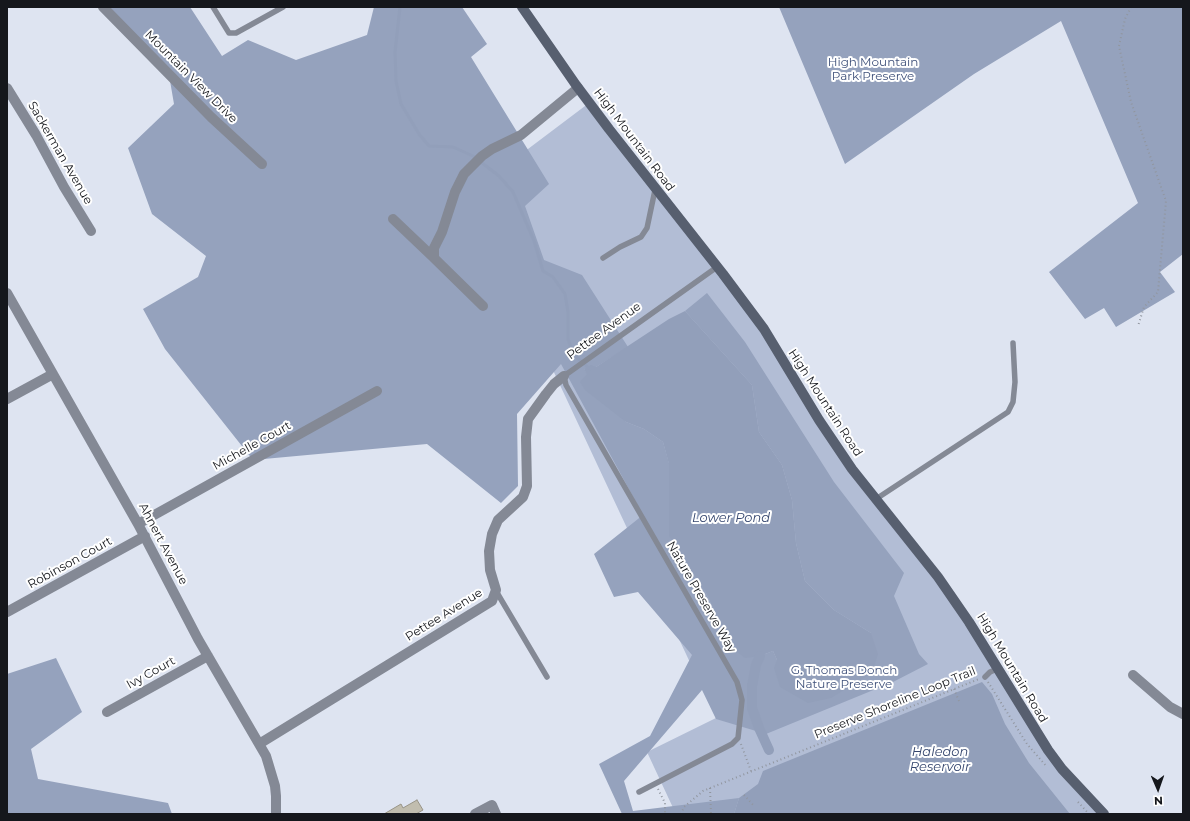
<!DOCTYPE html>
<html>
<head>
<meta charset="utf-8">
<style>
  body { margin:0 }
  #map { position:relative; width:1190px; height:821px; overflow:hidden; background:#dee4f1; font-family:Montserrat,sans-serif }
  canvas { display:block }
  .frame { position:absolute; inset:0; border:8px solid #15171c; pointer-events:none }
  .north { position:absolute; left:1138px; top:769px; width:40px; height:40px; -webkit-text-stroke:3px #fff; paint-order:stroke; rotate:178deg; font-size:11px; font-weight:700; line-height:16px; text-align:center; color:#15171c }
  .north::after { content:''; display:block; margin:auto; width:14px; height:18px; background:#15171c; clip-path:polygon(50% 0,100% 100%,50% 72%,0 100%) }
</style>
</head>
<body>
<div id="map">
<canvas width="1190" height="821"></canvas>
<div class="frame"></div>
<div class="north">N</div>
</div>
<script>
const c = document.querySelector('canvas').getContext('2d');
c.lineJoin = 'round';
function fill(path, color) {
  c.fillStyle = color;
  c.fill(path, 'evenodd');
}
function shape(rows) {
  const path = new Path2D();
  for (const r of rows) {
    path.moveTo(r[0], r[1]);
    for (let i = 2; i < r.length; i += 2) path.lineTo(r[i], r[i + 1]);
  }
  return path;
}
function stroke(path, color, width, dash) {
  c.strokeStyle = color;
  c.lineWidth = width;
  c.lineCap = dash ? 'butt' : 'round';
  c.setLineDash(dash || []);
  c.stroke(path);
}
function drawText(font, color, halo, rows, align = 'center') {
  c.font = font + ' Montserrat,sans-serif';
  c.lineWidth = 4;
  c.setLineDash([]);
  c.textBaseline = 'middle';
  c.strokeStyle = halo;
  c.fillStyle = color;
  for (const [text, x, y, turn = 0] of rows) {
    c.save();
    c.translate(x, y);
    c.rotate((+turn || 0) * Math.PI / 180);
    c.textAlign = isNaN(turn) ? turn : align;
    if (halo) c.strokeText(text, 0, 0);
    c.fillText(text, 0, 0);
    c.restore();
  }
}
fill(shape([
  [589,103,723,274,819,420,936,574,1033,728,1104,814,643,814,675,812,647,752,716,718,537,336,463,198]
]), '#b2bdd5');
fill(shape([
  [107,7,190,7,222,56,248,40,296,60,367,35,374,7,462,7,487,44,471,57,549,184,525,206,544,260,582,275,628,347,596,367,584,369,626,422,644,429,663,442,705,591,732,648,760,656,773,651,777,660,871,633,834,610,805,581,796,543,792,500,782,465,759,432,752,385,685,311,707,293,745,342,834,482,904,573,894,596,919,654,928,664,893,682,766,734,716,719,702,690,624,781,633,811,739,798,734,814,622,814,599,764,650,736,692,655,638,592,614,597,594,554,643,515,561,364,517,414,518,486,501,503,427,444,253,460,165,349,143,309,198,277,206,256,152,214,128,148,174,104,169,75],
  [779,7,1183,7,1183,254,1160,272,1175,292,1116,327,1104,308,1085,319,1049,272,1138,203,1061,21,974,74,845,164],
  [56,658,82,712,31,749,38,779,168,803,172,814,47,813,7,814,7,674]
]), '#95a2bd');
fill(shape([
  [685,311,752,385,759,432,782,465,792,500,796,543,805,581,834,610,871,633,878,654,872,673,831,698,808,703,780,687,774,668,777,660,773,651,760,656,745,658,732,648,705,591,669,536,669,464,663,442,644,429,626,422,585,390,580,382,587,374,584,369,591,365,596,367,669,319],
  [982,682,992,694,1005,724,1029,763,1070,814,734,814,739,798,758,784,763,771]
]), '#929fba');
stroke(shape([
  [400,7,395,52,396,81,401,104,419,134,429,146,453,147,473,156,499,176,513,192,534,241,543,271,553,277,565,294,568,312,568,339,573,354,590,369]
]), '#929fba', 3);
stroke(shape([
  [760,656,756,665,752,686,752,708,759,728,769,750]
]), '#929fba', 10);
const building = shape([
  [417,800,423,810,416,814,384,814,401,804,403,808,417,800]
]);
fill(building, '#c1bdaf');
stroke(building, '#989487', 1);
stroke(shape([
  [1131,7,1125,19,1119,46,1131,102,1166,201,1158,292,1144,307,1138,326],
  [988,682,1027,744,1047,767],
  [954,689,959,701],
  [741,744,751,771],
  [710,788,711,814],
  [658,789,665,803,665,814],
  [744,795,754,806],
  [1078,802,1088,813],
  [681,814,684,807,703,791,979,679]
]), '#91969f', 2, [1, 3]);
stroke(shape([
  [213,7,229,33,236,33,283,7],
  [603,258,620,247,641,237,647,228,655,190],
  [876,499,1008,412,1013,402,1015,382,1013,343],
  [496,591,547,677],
  [985,677,990,672,997,669],
  [639,792,732,744,738,738,742,700,737,682,566,385,564,376,717,267]
]), '#848995', 5.5);
stroke(shape([
  [103,7,211,117,262,164],
  [7,88,36,135,64,187,91,231],
  [393,219,434,258],
  [7,293,138,524,198,639,266,756,275,786,276,796,276,814],
  [483,306,434,258,434,248,442,232,455,192,464,174,482,156,492,149,521,135,578,88],
  [7,399,53,374],
  [138,524,377,391],
  [7,612,145,536],
  [1133,675,1170,707,1183,714],
  [107,712,208,656],
  [259,744,492,601,496,590,490,570,489,551,492,534,498,520,523,497,527,486,526,437,528,419,546,394,554,384,564,376],
  [475,814,492,805,496,814]
]), '#848995', 10);
stroke(shape([
  [522,7,576,85,609,129,723,274,764,329,819,420,852,469,938,577,969,622,1048,750,1062,769,1104,814]
]), '#575f6f', 10);
drawText('12px', '#40527b', '#fff', [
  ["High Mountain",873,62],
  ["Park Preserve",873,76],
  ["G. Thomas Donch",844,670],
  ["Nature Preserve",844,684]
]);
drawText('12px', '#15171c', '#fff', [
  ["Mountain View Drive",191,77,45],
  ["High Mountain Road",634,140,53],
  ["Sackerman Avenue",60,153,60],
  ["Pettee Avenue",604,331,-36],
  ["High Mountain Road",825,403,57],
  ["Michelle Court",252,446,-29],
  ["Ahnert Avenue",163,544,62],
  ["Robinson Court",70,563,-29],
  ["Nature Preserve Way",701,597,60],
  ["Pettee Avenue",444,615,-32],
  ["High Mountain Road",1012,668,59],
  ["Ivy Court",151,673,-29],
  ["Preserve Shoreline Loop Trail",895,703,-22]
]);
drawText('italic 13px', '#35466e', '#fff', [
  ["Lower Pond",731,518],
  ["Haledon",940,752],
  ["Reservoir",940,767]
]);
</script>
</body>
</html>
